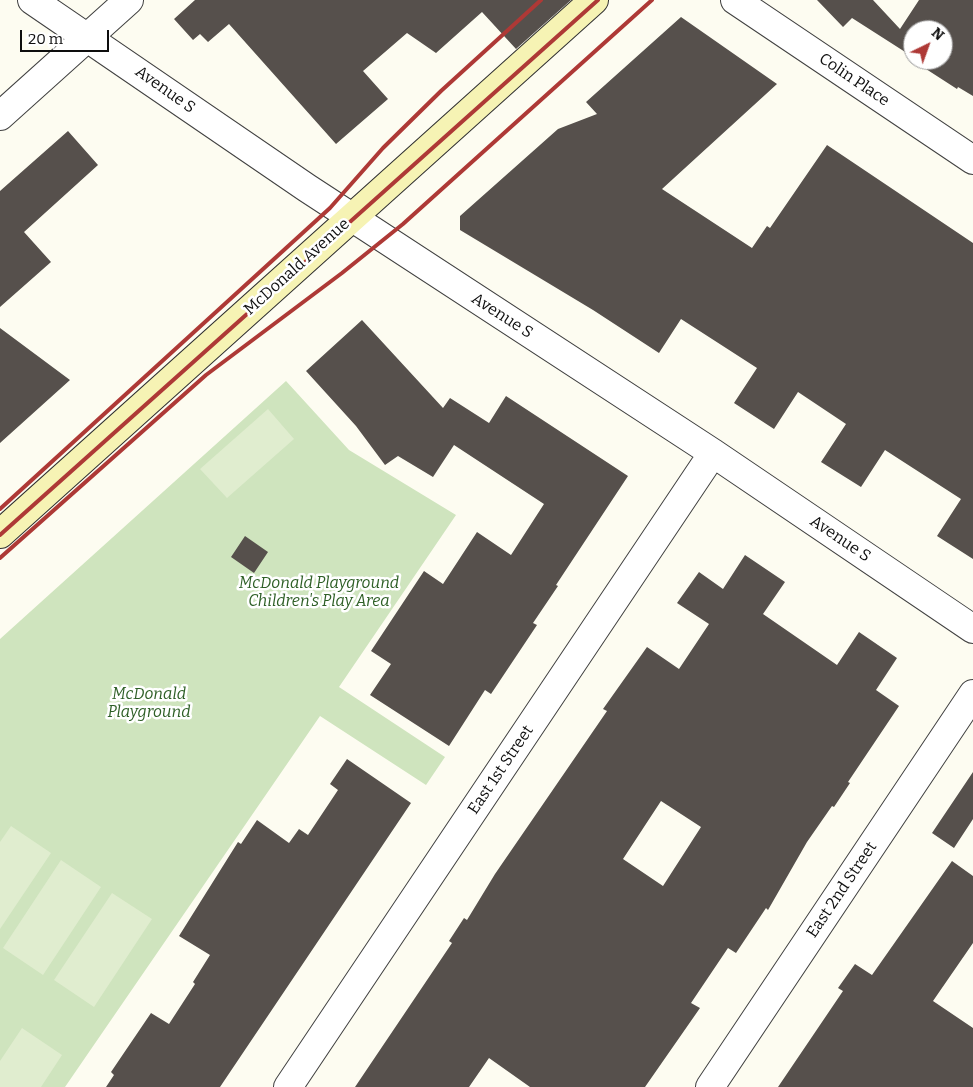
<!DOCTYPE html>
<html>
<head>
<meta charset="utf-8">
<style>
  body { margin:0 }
  #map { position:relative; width:973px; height:1087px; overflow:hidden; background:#fdfcf1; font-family:Bitter,serif }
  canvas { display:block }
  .north { position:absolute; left:903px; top:20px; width:50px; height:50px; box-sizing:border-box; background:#fff; border:1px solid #9f9f9f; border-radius:50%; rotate:42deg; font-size:14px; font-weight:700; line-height:20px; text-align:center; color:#0e0e0e }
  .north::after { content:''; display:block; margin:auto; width:18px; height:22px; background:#ae3936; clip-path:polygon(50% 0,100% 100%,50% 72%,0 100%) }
  .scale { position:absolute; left:20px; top:30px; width:89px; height:22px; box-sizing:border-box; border:2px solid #0e0e0e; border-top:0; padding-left:6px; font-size:15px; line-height:18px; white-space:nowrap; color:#0e0e0e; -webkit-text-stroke:4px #fff; paint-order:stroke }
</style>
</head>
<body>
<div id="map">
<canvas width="973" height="1087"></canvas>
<div class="north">N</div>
<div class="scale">20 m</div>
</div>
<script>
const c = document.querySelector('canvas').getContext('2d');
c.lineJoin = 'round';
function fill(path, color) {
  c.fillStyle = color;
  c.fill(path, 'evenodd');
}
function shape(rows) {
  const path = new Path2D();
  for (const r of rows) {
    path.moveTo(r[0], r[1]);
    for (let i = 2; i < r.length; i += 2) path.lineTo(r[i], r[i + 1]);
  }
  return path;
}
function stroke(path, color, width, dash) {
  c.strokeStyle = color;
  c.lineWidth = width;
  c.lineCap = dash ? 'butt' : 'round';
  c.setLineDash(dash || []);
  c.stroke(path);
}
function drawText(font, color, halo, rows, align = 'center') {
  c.font = font + ' Bitter,serif';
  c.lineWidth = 5;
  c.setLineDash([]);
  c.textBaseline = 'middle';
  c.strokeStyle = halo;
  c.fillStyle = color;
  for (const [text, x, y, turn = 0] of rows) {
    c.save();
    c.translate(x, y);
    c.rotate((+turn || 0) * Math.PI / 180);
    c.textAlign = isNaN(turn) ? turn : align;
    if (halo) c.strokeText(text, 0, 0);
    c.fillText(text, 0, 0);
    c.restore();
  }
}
fill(shape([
  [286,381,349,450,456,515,339,687,445,757,426,785,320,716,65,1087,0,1087,0,639]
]), '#cfe4be');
fill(shape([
  [268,409,294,439,227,498,200,469],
  [11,826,51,853,0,929,0,842],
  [61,860,101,887,43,975,3,948],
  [112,893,152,919,94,1007,54,980],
  [22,1028,62,1055,41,1087,0,1087,0,1061]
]), '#e0edcf');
fill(shape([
  [195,0,571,0,516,49,482,12,436,53,407,33,363,71,388,99,336,144,229,24,208,42,200,34,193,40,174,19],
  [817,0,873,0,900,29,919,0,973,0,973,96,958,87,957,89,926,69,928,67,917,60,943,60,943,30,913,30,913,57,852,18,843,27],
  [681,17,777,84,662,189,752,248,767,226,770,228,827,145,973,243,973,559,937,536,961,499,885,450,861,487,821,462,846,424,798,392,774,429,734,403,757,368,681,319,659,353,593,310,460,230,460,216,558,129,597,114,586,102],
  [68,131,98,165,24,232,51,262,0,307,0,191],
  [362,320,443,408,450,398,489,423,506,396,628,476,556,585,558,586,533,623,537,625,491,694,485,690,449,746,370,695,391,664,371,651,424,571,443,584,477,532,511,555,544,504,454,445,433,477,398,456,385,465,356,426,306,371],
  [0,328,70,380,0,443],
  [245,536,268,552,254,573,231,557],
  [745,555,785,582,763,614,837,665,859,632,897,658,876,690,899,706,848,782,850,783,834,807,832,806,807,842,768,910,766,908,736,953,728,948,691,1003,700,1008,645,1087,530,1087,489,1058,469,1087,355,1087,452,943,449,941,464,918,467,920,495,874,607,711,603,709,647,647,679,669,709,624,677,603,699,572,723,589],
  [661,801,701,827,663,886,623,859],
  [347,759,411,803,220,1087,106,1087,114,1075,111,1072,151,1013,169,1024,195,984,193,982,210,955,179,936,238,842,241,844,257,820,289,843,299,829,308,835,338,790,330,784],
  [973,772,973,819,954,848,932,833],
  [952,861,973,876,973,943,933,1001,973,1028,973,1087,778,1087,843,991,838,988,855,964,872,975]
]), '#56504c');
const minor = shape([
  [32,0,307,188,713,453,973,629],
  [735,0,973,160],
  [0,116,129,0],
  [288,1087,713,453],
  [710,1087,973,694]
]);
const secondary = shape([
  [0,534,594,0]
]);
stroke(minor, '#414141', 30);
stroke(secondary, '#303030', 30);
stroke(minor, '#fff', 28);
stroke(secondary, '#f6f3b4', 28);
stroke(shape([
  [0,509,330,208,383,148,441,91,541,0],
  [0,535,598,0],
  [0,558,206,375,342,273,403,224,652,0]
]), '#ae3936', 4);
drawText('16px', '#0e0e0e', '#fff', [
  ["Colin Place",854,80,34],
  ["Avenue S",165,90,35],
  ["McDonald Avenue",297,267,-42],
  ["Avenue S",502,316,33],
  ["Avenue S",840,539,34],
  ["East 1st Street",501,770,-56],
  ["East 2nd Street",842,890,-56]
]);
drawText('italic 16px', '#2e5f26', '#fff', [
  ["McDonald Playground",319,584],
  ["Children's Play Area",319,602],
  ["McDonald",149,695],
  ["Playground",149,713]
]);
</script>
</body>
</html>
